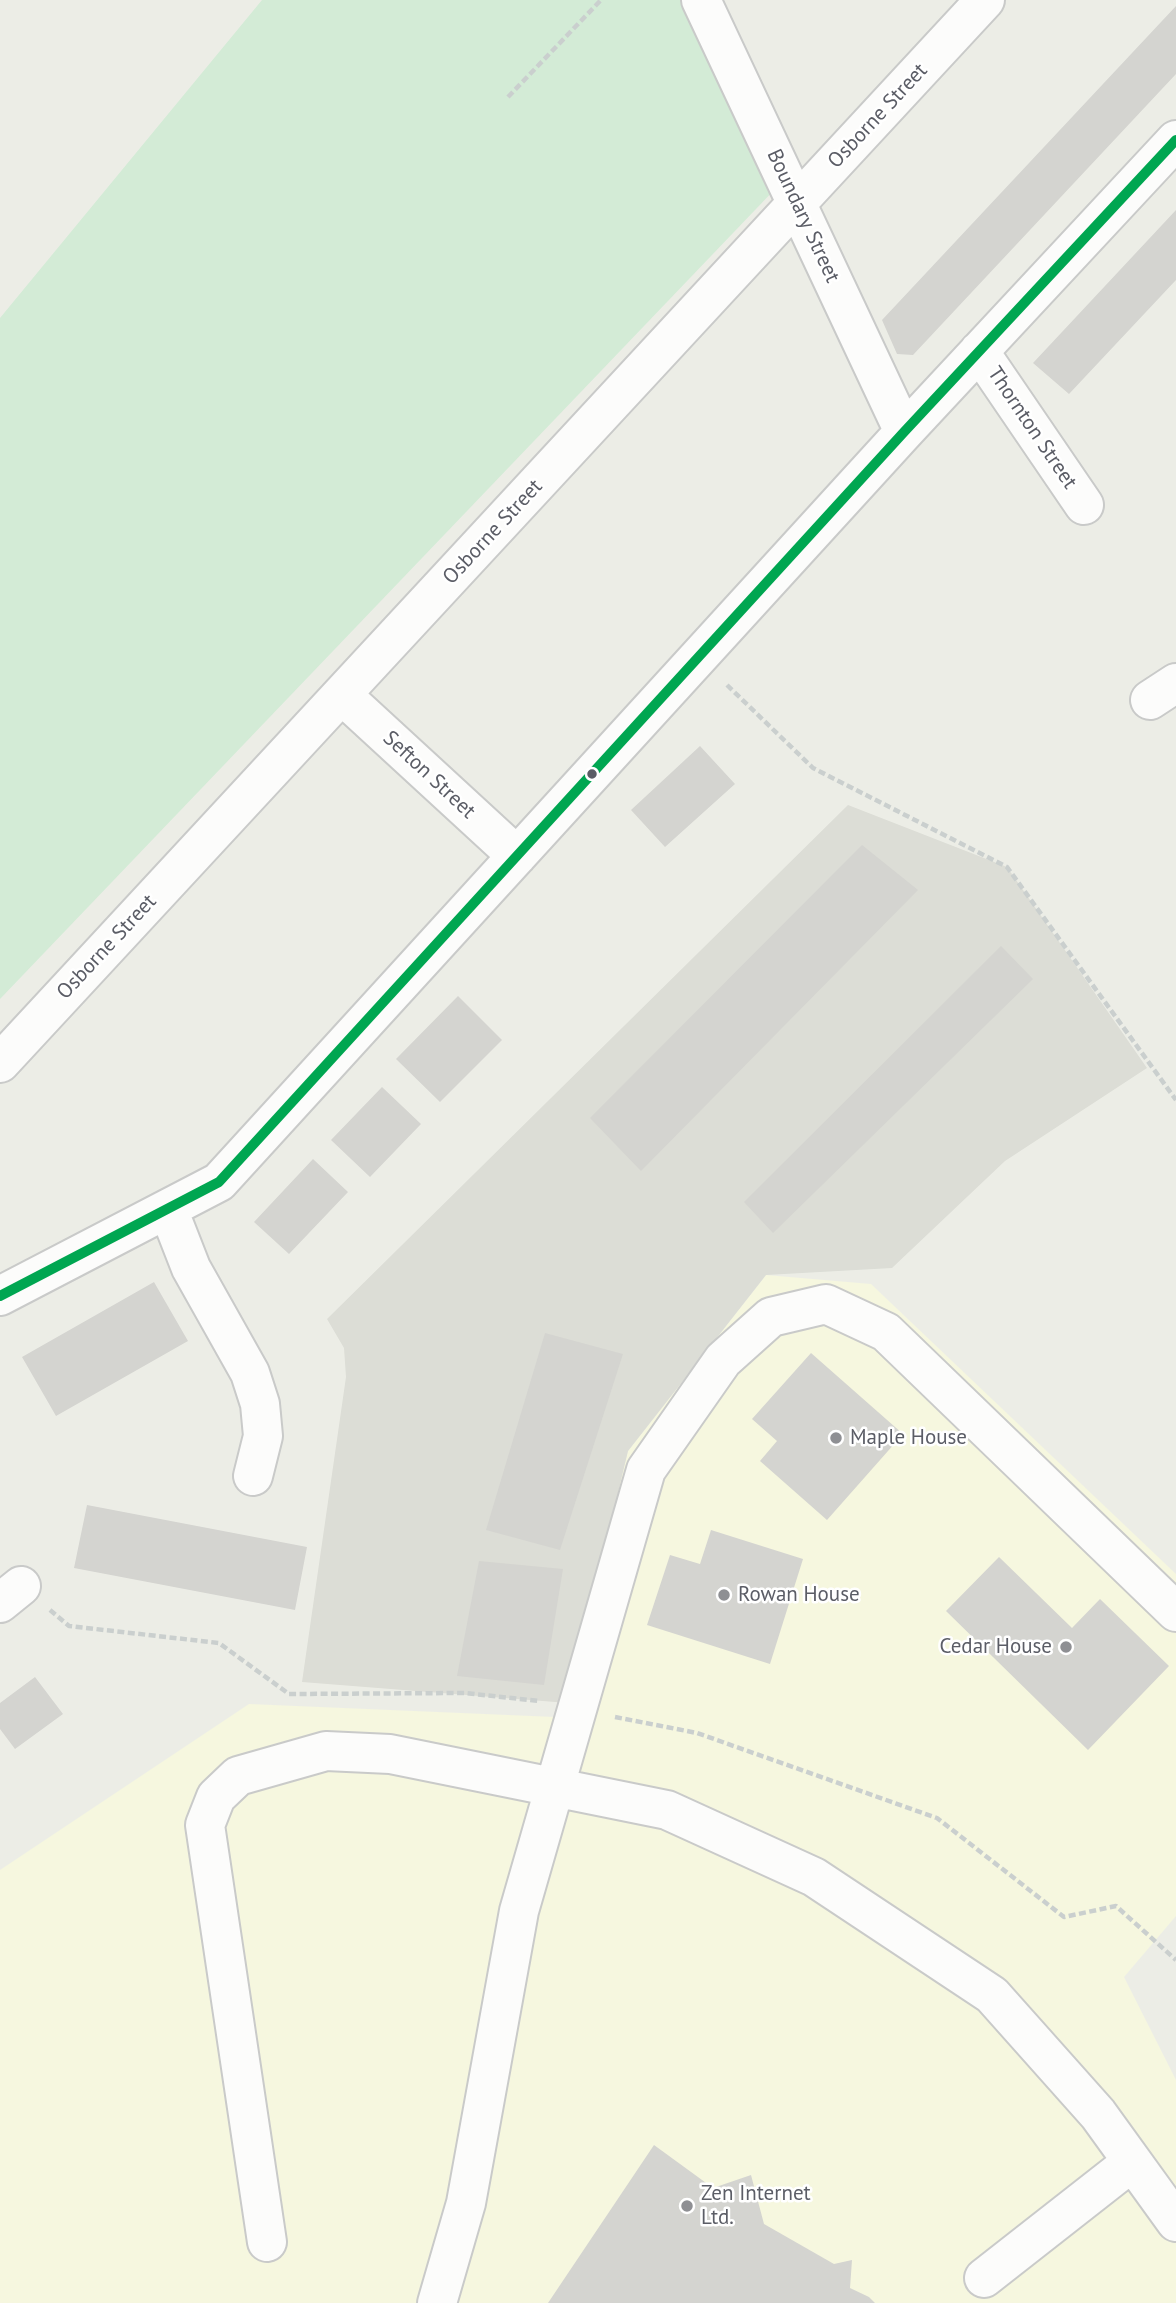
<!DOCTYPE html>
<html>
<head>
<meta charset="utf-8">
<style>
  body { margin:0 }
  canvas { display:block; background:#ecede6 }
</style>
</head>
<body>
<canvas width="1176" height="2303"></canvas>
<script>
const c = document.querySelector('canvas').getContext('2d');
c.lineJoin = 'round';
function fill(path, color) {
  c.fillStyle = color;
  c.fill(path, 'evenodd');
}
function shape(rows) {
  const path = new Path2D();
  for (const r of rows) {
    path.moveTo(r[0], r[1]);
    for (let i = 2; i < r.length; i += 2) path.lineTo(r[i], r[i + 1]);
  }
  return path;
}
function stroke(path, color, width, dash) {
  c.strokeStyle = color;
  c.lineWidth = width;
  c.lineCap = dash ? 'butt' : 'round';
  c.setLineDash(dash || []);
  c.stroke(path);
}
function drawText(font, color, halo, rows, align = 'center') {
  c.font = font + ' "PT Sans",sans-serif';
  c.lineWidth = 5;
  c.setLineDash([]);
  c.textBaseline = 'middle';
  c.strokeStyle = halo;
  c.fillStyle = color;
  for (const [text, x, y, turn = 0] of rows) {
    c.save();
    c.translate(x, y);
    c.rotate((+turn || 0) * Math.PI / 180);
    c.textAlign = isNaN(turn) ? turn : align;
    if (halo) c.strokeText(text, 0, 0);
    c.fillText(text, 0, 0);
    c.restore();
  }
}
fill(shape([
  [766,1275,871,1284,1176,1574,1176,1916,1124,1977,1176,2080,1176,2303,0,2303,0,1870,249,1704,555,1717,628,1451]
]), '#f6f7df');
fill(shape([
  [848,805,1007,867,1147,1068,1005,1161,892,1268,766,1275,628,1451,568,1703,302,1682,346,1377,344,1348,327,1319]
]), '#dcddd6');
fill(shape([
  [262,0,691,0,778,186,0,999,0,318]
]), '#d3ebd6');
fill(shape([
  [1176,6,1176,74,913,355,897,354,882,320],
  [1176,210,1176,280,1069,394,1033,363],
  [700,746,735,784,665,847,631,810],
  [862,845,918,890,641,1171,590,1118],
  [1001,946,1033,979,773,1233,744,1202],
  [458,996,502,1040,440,1102,396,1059],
  [382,1087,421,1124,370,1177,331,1140],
  [313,1159,348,1192,289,1254,254,1222],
  [154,1282,188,1341,56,1416,22,1357],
  [545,1333,623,1354,560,1550,486,1530],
  [811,1353,903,1434,827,1520,760,1461,777,1441,752,1419],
  [87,1505,307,1547,295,1610,74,1568],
  [711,1530,803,1559,770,1664,647,1625,670,1555,700,1564],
  [999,1557,1072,1628,1100,1599,1169,1666,1088,1750,946,1611],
  [479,1561,563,1569,544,1685,457,1676],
  [35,1677,63,1714,15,1749,0,1729,0,1703],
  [654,2145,713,2188,751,2175,764,2224,834,2264,852,2260,850,2288,869,2297,875,2303,548,2303]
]), '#d4d4d0');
const minor = shape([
  [701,0,904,432],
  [979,351,1084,505],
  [342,695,517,856],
  [1150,700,1176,683],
  [0,1063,985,0],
  [168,1209,191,1268,250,1373,260,1404,263,1436,253,1476],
  [0,1296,219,1182,904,432,1176,140],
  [0,1603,21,1586],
  [267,2242,205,1825,216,1797,238,1776,326,1751,390,1754,667,1810,814,1877,992,1995,1098,2114,1176,2222],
  [984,2278,1132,2162],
  [437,2303,466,2203,519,1911,646,1470,723,1360,771,1317,826,1304,886,1332,1176,1612]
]);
stroke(minor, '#c9cac9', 42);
stroke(shape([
  [508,97,601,0],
  [727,685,813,768,1007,867,1176,1100],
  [50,1610,69,1626,219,1643,289,1694,465,1693,539,1701],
  [615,1717,697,1733,937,1818,1064,1917,1116,1906,1176,1960]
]), '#cacfce', 4.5, [7, 3.5]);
stroke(minor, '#fcfcfb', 38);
stroke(shape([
  [0,1296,219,1182,904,432,1176,140]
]), '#00a651', 10);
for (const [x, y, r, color] of [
  [592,774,6,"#5b5d66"],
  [836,1438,7,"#8e8f93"],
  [724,1595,7,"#8e8f93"],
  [1066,1647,7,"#8e8f93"],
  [687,2206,7,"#8e8f93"]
]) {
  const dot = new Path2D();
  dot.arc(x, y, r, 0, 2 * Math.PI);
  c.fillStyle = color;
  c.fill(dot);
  stroke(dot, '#fff', 2.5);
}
drawText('21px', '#5b5d66', '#fff', [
  ["Osborne Street",878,116,-47],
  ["Boundary Street",803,216,65],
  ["Thornton Street",1032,428,56],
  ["Osborne Street",493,532,-47],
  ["Sefton Street",429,775,43],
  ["Osborne Street",107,947,-47]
]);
drawText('21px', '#5b5d66', '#fff', [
  ["Maple House",850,1438],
  ["Rowan House",738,1595],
  ["Cedar House",1052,1647,"right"],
  ["Zen Internet",701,2194],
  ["Ltd.",701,2218]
], 'left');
</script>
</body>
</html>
